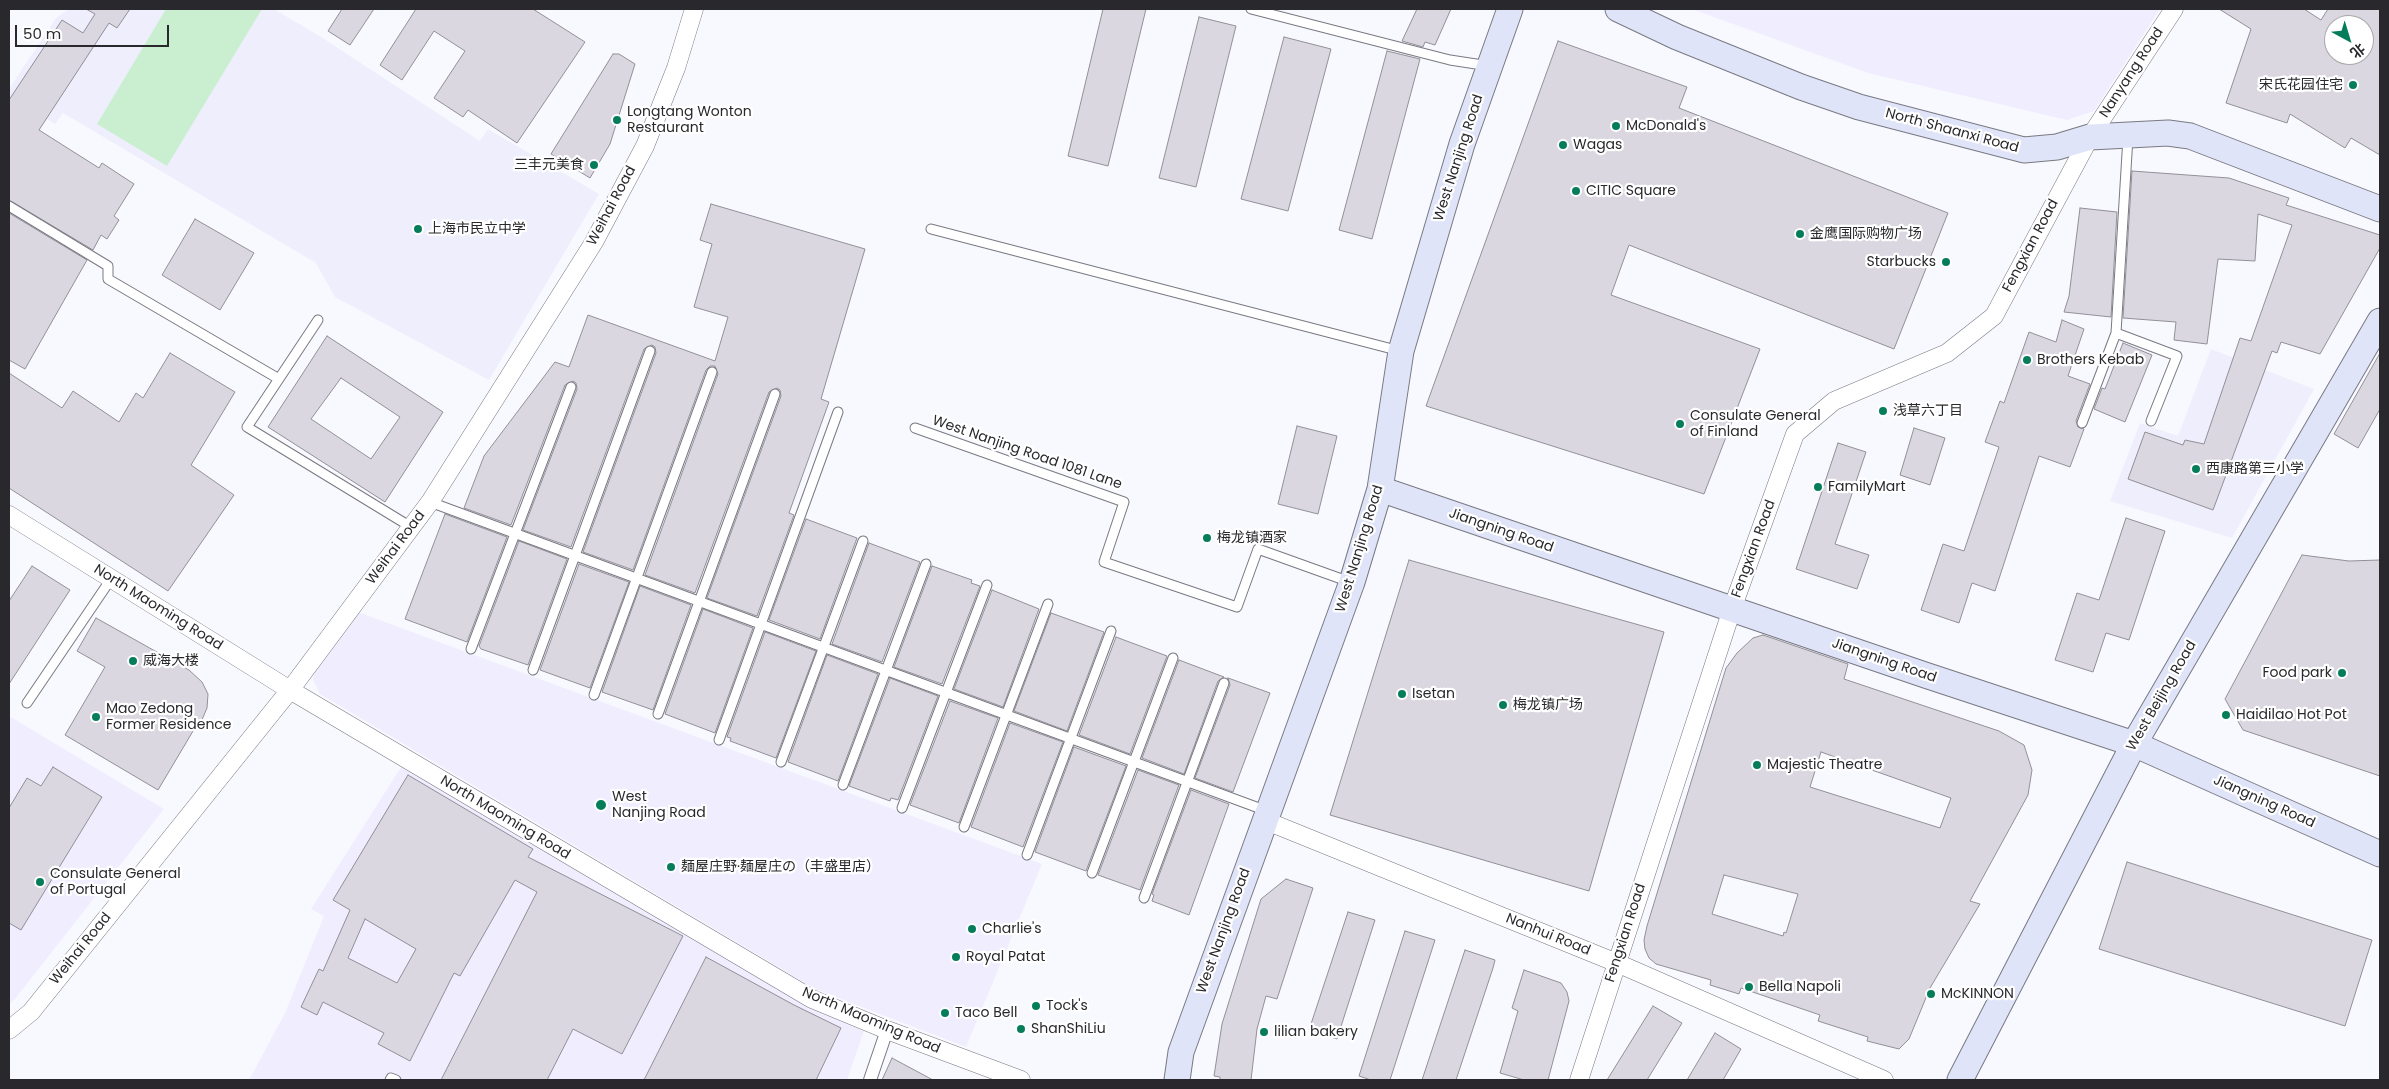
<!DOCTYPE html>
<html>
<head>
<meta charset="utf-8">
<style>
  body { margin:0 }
  #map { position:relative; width:2389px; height:1089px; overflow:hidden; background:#f8f9ff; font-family:Poppins,"Noto Sans SC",sans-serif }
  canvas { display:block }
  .frame { position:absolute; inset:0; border:10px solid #29292d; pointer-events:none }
  .north { position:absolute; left:2324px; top:15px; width:50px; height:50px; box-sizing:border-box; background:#fff; border:1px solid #a9a9ab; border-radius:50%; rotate:141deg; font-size:14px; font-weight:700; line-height:20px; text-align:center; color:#29292d }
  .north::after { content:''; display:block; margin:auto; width:18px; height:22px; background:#067d5a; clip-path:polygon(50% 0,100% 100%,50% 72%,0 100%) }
  .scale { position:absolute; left:15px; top:25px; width:154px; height:22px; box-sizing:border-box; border:2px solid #29292d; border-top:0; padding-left:6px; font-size:15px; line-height:18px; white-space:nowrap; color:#29292d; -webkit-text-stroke:4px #fff; paint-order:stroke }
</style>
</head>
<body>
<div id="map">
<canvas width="2389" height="1089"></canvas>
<div class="frame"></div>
<div class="north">北</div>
<div class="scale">50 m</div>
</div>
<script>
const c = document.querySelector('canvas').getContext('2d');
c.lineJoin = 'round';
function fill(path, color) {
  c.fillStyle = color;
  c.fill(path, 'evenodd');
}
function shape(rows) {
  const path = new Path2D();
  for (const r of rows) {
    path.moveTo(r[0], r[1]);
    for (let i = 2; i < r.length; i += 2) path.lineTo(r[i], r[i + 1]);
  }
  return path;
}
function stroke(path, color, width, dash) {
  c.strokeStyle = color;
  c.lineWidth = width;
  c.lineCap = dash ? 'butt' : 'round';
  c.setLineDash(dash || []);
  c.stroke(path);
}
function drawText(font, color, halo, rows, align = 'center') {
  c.font = font + ' Poppins,"Noto Sans SC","Noto Sans JP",sans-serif';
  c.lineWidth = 4.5;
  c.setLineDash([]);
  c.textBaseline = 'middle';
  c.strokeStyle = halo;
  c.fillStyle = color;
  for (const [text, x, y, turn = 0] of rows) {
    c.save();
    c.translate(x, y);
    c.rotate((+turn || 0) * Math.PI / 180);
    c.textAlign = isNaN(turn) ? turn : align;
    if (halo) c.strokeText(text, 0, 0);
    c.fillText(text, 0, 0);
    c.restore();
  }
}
fill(shape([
  [1692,9,2160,9,2094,111,2067,120,1868,73],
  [355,611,1042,864,966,1047,817,990,320,694,313,680,316,666],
  [9,716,164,809,15,999,9,1004],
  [403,764,702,944,818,1011,864,1031,847,1080,249,1080,285,1013,324,916,311,909]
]), '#f0edff');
fill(shape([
  [69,9,274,9,321,37,480,141,488,129,599,194,489,380,335,297,316,263,63,113,55,124,9,96,9,89,56,18],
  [2211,349,2314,389,2232,538,2110,501,2140,423,2178,436]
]), '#eeeefd');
fill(shape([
  [166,9,262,9,167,166,97,124]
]), '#caefd0');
const building = shape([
  [86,9,130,9,117,28,109,23,39,130,99,168,102,163,134,184,114,216,119,220,107,239,101,235,93,250,9,200,9,100,62,20,83,33,95,14,86,9],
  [342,9,374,9,350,45,328,31,342,9],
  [416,9,533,9,585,42,517,143,468,110,463,117,434,98,465,51,434,31,402,80,380,65,416,9],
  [1103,9,1146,9,1108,166,1068,156,1103,9],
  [1417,9,1451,9,1435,45,1425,42,1423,47,1402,41,1417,9],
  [2219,9,2304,9,2321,20,2328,9,2380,9,2380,155,2351,138,2345,148,2290,114,2287,123,2226,103,2251,29,2219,9],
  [2334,25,2364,25,2364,55,2334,55,2334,25],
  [1199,17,1236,26,1196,187,1159,178,1199,17],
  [1284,37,1331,49,1288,211,1241,199,1284,37],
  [1558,41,1687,87,1679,108,1948,213,1894,349,1629,245,1611,295,1760,349,1704,494,1426,406,1558,41],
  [1387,51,1420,59,1372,239,1339,230,1387,51],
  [613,54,619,54,635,64,610,144,590,178,551,154,613,54],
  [2132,171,2229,178,2289,198,2286,205,2380,235,2380,248,2320,354,2281,342,2277,353,2272,351,2213,510,2128,479,2145,432,2183,445,2185,440,2204,444,2240,338,2251,341,2292,225,2258,214,2255,261,2218,259,2207,344,2174,340,2176,322,2123,318,2132,171],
  [711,204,865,249,821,399,829,402,789,513,794,515,757,616,707,598,781,396,780,390,777,388,769,392,695,593,645,575,718,374,715,366,710,366,706,370,633,570,583,552,656,353,655,347,652,345,644,349,571,547,523,530,577,389,576,383,573,381,565,385,511,525,464,508,484,456,555,362,569,367,588,315,715,361,728,317,694,307,712,244,700,240,711,204],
  [2080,208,2117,212,2111,317,2064,312,2069,296,2080,208],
  [9,213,87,260,25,369,9,360,9,213],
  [195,219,254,253,220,310,162,275,195,219],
  [2062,320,2084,329,2068,376,2090,384,2076,421,2078,427,2084,429,2070,467,2039,456,1995,591,1972,583,1959,623,1921,610,1943,544,1964,551,1999,447,1985,442,2000,401,2004,403,2029,332,2056,342,2062,320],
  [327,336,443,412,385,502,268,427,327,336],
  [341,378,400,417,371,459,311,419,341,378],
  [2123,343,2152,355,2125,422,2094,409,2102,388,2105,389,2123,343],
  [170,353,235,392,191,465,234,495,168,591,9,488,9,373,62,408,73,391,119,422,136,393,143,398,170,353],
  [2380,353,2380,409,2358,448,2334,434,2380,353],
  [1297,426,1337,436,1318,514,1278,504,1297,426],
  [1914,428,1945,438,1930,485,1900,475,1914,428],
  [1838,443,1866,452,1835,544,1869,555,1857,589,1796,569,1838,443],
  [445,514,507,537,467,642,405,619,445,514],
  [2126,518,2165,531,2129,640,2106,633,2093,672,2055,660,2077,593,2099,600,2126,518],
  [806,519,857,538,820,639,769,620,806,519],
  [519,541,567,559,528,665,481,649,479,646,519,541],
  [869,543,920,562,882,662,832,644,869,543],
  [2302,555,2349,561,2380,560,2380,776,2243,730,2225,699,2302,555],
  [1409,560,1664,632,1589,891,1330,815,1409,560],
  [579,564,629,582,590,688,540,670,579,564],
  [32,566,70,590,9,684,9,601,32,566],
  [932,566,972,580,971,583,980,586,942,684,894,667,932,566],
  [640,586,691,605,653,710,602,692,640,586],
  [992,590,1039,609,1003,707,954,689,992,590],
  [703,609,753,628,715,733,665,714,703,609],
  [1051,613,1104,632,1067,731,1014,711,1051,613],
  [96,618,189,670,202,682,208,694,207,708,201,722,199,721,158,790,65,735,105,667,77,651,96,618],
  [765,632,816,651,776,758,730,741,731,738,727,737,765,632],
  [1763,635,1848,664,1844,679,1999,731,2024,745,2032,770,2028,795,1970,901,1980,904,1930,988,1909,1039,1899,1049,1867,1041,1868,1037,1818,1021,1820,1015,1741,988,1739,994,1710,985,1711,980,1656,964,1649,958,1645,949,1644,940,1647,926,1726,668,1737,653,1753,638,1763,635],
  [1821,752,1951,798,1940,828,1810,787,1821,752],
  [1724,875,1798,894,1786,933,1784,932,1783,936,1712,914,1724,875],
  [1116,637,1167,656,1130,754,1079,735,1116,637],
  [827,655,878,674,838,781,788,762,827,655],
  [1179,660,1224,677,1218,681,1184,774,1142,758,1179,660],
  [890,678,938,696,898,800,891,798,890,801,849,786,890,678],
  [1228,678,1270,693,1233,792,1195,778,1230,685,1228,678],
  [950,701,998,718,959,823,910,805,950,701],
  [1010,723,1063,742,1023,847,971,827,1010,723],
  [1074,747,1126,766,1086,871,1035,852,1074,747],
  [53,767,102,797,21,930,9,923,9,808,27,778,41,786,53,767],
  [1138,770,1179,785,1140,890,1098,875,1138,770],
  [408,775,533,849,528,857,683,936,622,1054,573,1029,547,1080,441,1080,537,892,515,880,460,976,454,973,410,1061,378,1044,384,1033,323,1002,317,1015,301,1007,319,969,323,971,350,910,333,900,408,775],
  [365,919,416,949,397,983,348,958,365,919],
  [1191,790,1229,804,1189,915,1152,901,1154,895,1152,894,1191,790],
  [2127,862,2372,940,2345,1026,2099,949,2127,862],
  [1286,879,1313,888,1277,999,1266,996,1257,1029,1251,1080,1220,1080,1220,1077,1214,1076,1222,1024,1261,899,1286,879],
  [1348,912,1375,920,1337,1039,1309,1030,1348,912],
  [1405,931,1435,940,1390,1080,1371,1080,1359,1076,1405,931],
  [1465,950,1495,960,1493,968,1456,1080,1422,1080,1465,950],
  [706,957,794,1005,841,1028,816,1080,644,1080,706,957],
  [1524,970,1561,983,1567,992,1569,1001,1548,1080,1524,1080,1500,1073,1518,1011,1512,1008,1524,970],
  [1653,1006,1682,1023,1647,1080,1607,1080,1653,1006],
  [1715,1033,1741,1049,1723,1080,1687,1080,1715,1033],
  [892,1058,933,1080,882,1080,892,1058]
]);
fill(building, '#dad7e1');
stroke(building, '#928f98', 1);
const service = shape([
  [1251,9,1450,60,1489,66],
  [9,206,108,266,108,279,279,379],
  [931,229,1400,351],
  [318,320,247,427,411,527],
  [2116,333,2177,356,2151,421],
  [2082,423,2116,333,2128,137],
  [915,428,1124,502,1104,562,1237,607,1258,549,1350,582],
  [430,502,1267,811],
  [471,649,571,387],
  [533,670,650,351],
  [594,695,712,372],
  [27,703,111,579],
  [658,714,775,394],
  [719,740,838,412],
  [781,762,863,541],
  [843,785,926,564],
  [902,808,987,585],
  [964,827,1048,604],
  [1027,855,1111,631],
  [1092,873,1173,658],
  [1144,898,1224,683],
  [390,1080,391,1078,396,1080]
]);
const pedestrian = shape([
  [870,1080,887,1030]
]);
const minor = shape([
  [9,515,290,690,812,999,887,1030,1021,1080],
  [1264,820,1617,963,1884,1080],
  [9,1030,31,1012,290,690,430,502,594,242,645,146,676,68,694,9],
  [1579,1080,1732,609,1795,434,1834,401,1947,353,1994,316,2090,137,2174,9]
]);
const secondary = shape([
  [1618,9,1677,37,1801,87,1859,107,2024,150,2057,147,2090,137,2168,133,2190,136,2380,209],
  [1380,489,1925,675,2134,744,2380,854],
  [1177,1080,1181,1052,1352,582,1380,489,1401,351,1462,144,1510,9],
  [1960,1080,2134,744,2380,321]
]);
stroke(service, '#797982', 11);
stroke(pedestrian, '#797982', 14);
stroke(minor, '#797982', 19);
stroke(secondary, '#797982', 27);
stroke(service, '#fff', 9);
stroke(pedestrian, '#fff', 12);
stroke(minor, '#fff', 18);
stroke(secondary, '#e0e4f8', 25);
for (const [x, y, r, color] of [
  [2353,85,5,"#067d5a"],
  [617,120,5,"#067d5a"],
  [1616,126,5,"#067d5a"],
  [1563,145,5,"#067d5a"],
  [594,165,5,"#067d5a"],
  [1576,191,5,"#067d5a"],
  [418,229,5,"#067d5a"],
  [1800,234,5,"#067d5a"],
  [1946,262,5,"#067d5a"],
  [2027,360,5,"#067d5a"],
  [1883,411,5,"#067d5a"],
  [1680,424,5,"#067d5a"],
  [2196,469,5,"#067d5a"],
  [1818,487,5,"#067d5a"],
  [1207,538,5,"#067d5a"],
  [133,661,5,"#067d5a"],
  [2342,673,5,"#067d5a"],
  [1402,694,5,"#067d5a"],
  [1503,705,5,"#067d5a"],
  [2226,715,5,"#067d5a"],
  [96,717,5,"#067d5a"],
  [1757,765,5,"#067d5a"],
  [601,805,6,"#067d5a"],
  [671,867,5,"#067d5a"],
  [40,882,5,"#067d5a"],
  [972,929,5,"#067d5a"],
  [956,957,5,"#067d5a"],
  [1749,987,5,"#067d5a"],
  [1931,994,5,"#067d5a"],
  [1036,1006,5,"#067d5a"],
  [945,1013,5,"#067d5a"],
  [1021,1029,5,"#067d5a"],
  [1264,1032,5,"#067d5a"]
]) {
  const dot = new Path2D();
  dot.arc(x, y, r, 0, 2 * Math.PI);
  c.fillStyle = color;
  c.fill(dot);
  stroke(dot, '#fff', 2);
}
drawText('14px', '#29292d', '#fff', [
  ["Nanyang Road",2132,73,-57],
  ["North Shaanxi Road",1952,131,15],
  ["West Nanjing Road",1459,158,-72],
  ["Weihai Road",612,206,-62],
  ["Fengxian Road",2031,246,-62],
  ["West Nanjing Road 1081 Lane",1027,453,19],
  ["Jiangning Road",1501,531,19],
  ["Weihai Road",396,548,-53],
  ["West Nanjing Road",1360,549,-73],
  ["Fengxian Road",1754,549,-70],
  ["North Maoming Road",158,608,32],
  ["Jiangning Road",1884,661,19],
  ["West Beijing Road",2162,696,-60],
  ["Jiangning Road",2264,802,24],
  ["North Maoming Road",505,818,31],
  ["West Nanjing Road",1224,931,-70],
  ["Fengxian Road",1626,933,-72],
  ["Nanhui Road",1548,935,22],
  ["Weihai Road",81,949,-51],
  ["North Maoming Road",871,1021,23]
]);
drawText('14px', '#29292d', '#fff', [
  ["宋氏花园住宅",2343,85,"right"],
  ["Longtang Wonton",627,112],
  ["Restaurant",627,128],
  ["McDonald's",1626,126],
  ["Wagas",1573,145],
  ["三丰元美食",584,165,"right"],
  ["CITIC Square",1586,191],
  ["上海市民立中学",428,229],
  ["金鹰国际购物广场",1810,234],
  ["Starbucks",1936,262,"right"],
  ["Brothers Kebab",2037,360],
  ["浅草六丁目",1893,411],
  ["Consulate General",1690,416],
  ["of Finland",1690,432],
  ["西康路第三小学",2206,469],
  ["FamilyMart",1828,487],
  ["梅龙镇酒家",1217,538],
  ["威海大楼",143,661],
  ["Food park",2332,673,"right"],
  ["Isetan",1412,694],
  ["梅龙镇广场",1513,705],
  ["Mao Zedong",106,709],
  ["Former Residence",106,725],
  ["Haidilao Hot Pot",2236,715],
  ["Majestic Theatre",1767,765],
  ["West",612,797],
  ["Nanjing Road",612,813],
  ["麺屋庄野·麺屋庄の（丰盛里店）",681,867],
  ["Consulate General",50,874],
  ["of Portugal",50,890],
  ["Charlie's",982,929],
  ["Royal Patat",966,957],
  ["Bella Napoli",1759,987],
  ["McKINNON",1941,994],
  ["Tock's",1046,1006],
  ["Taco Bell",955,1013],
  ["ShanShiLiu",1031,1029],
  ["lilian bakery",1274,1032]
], 'left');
</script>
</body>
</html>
